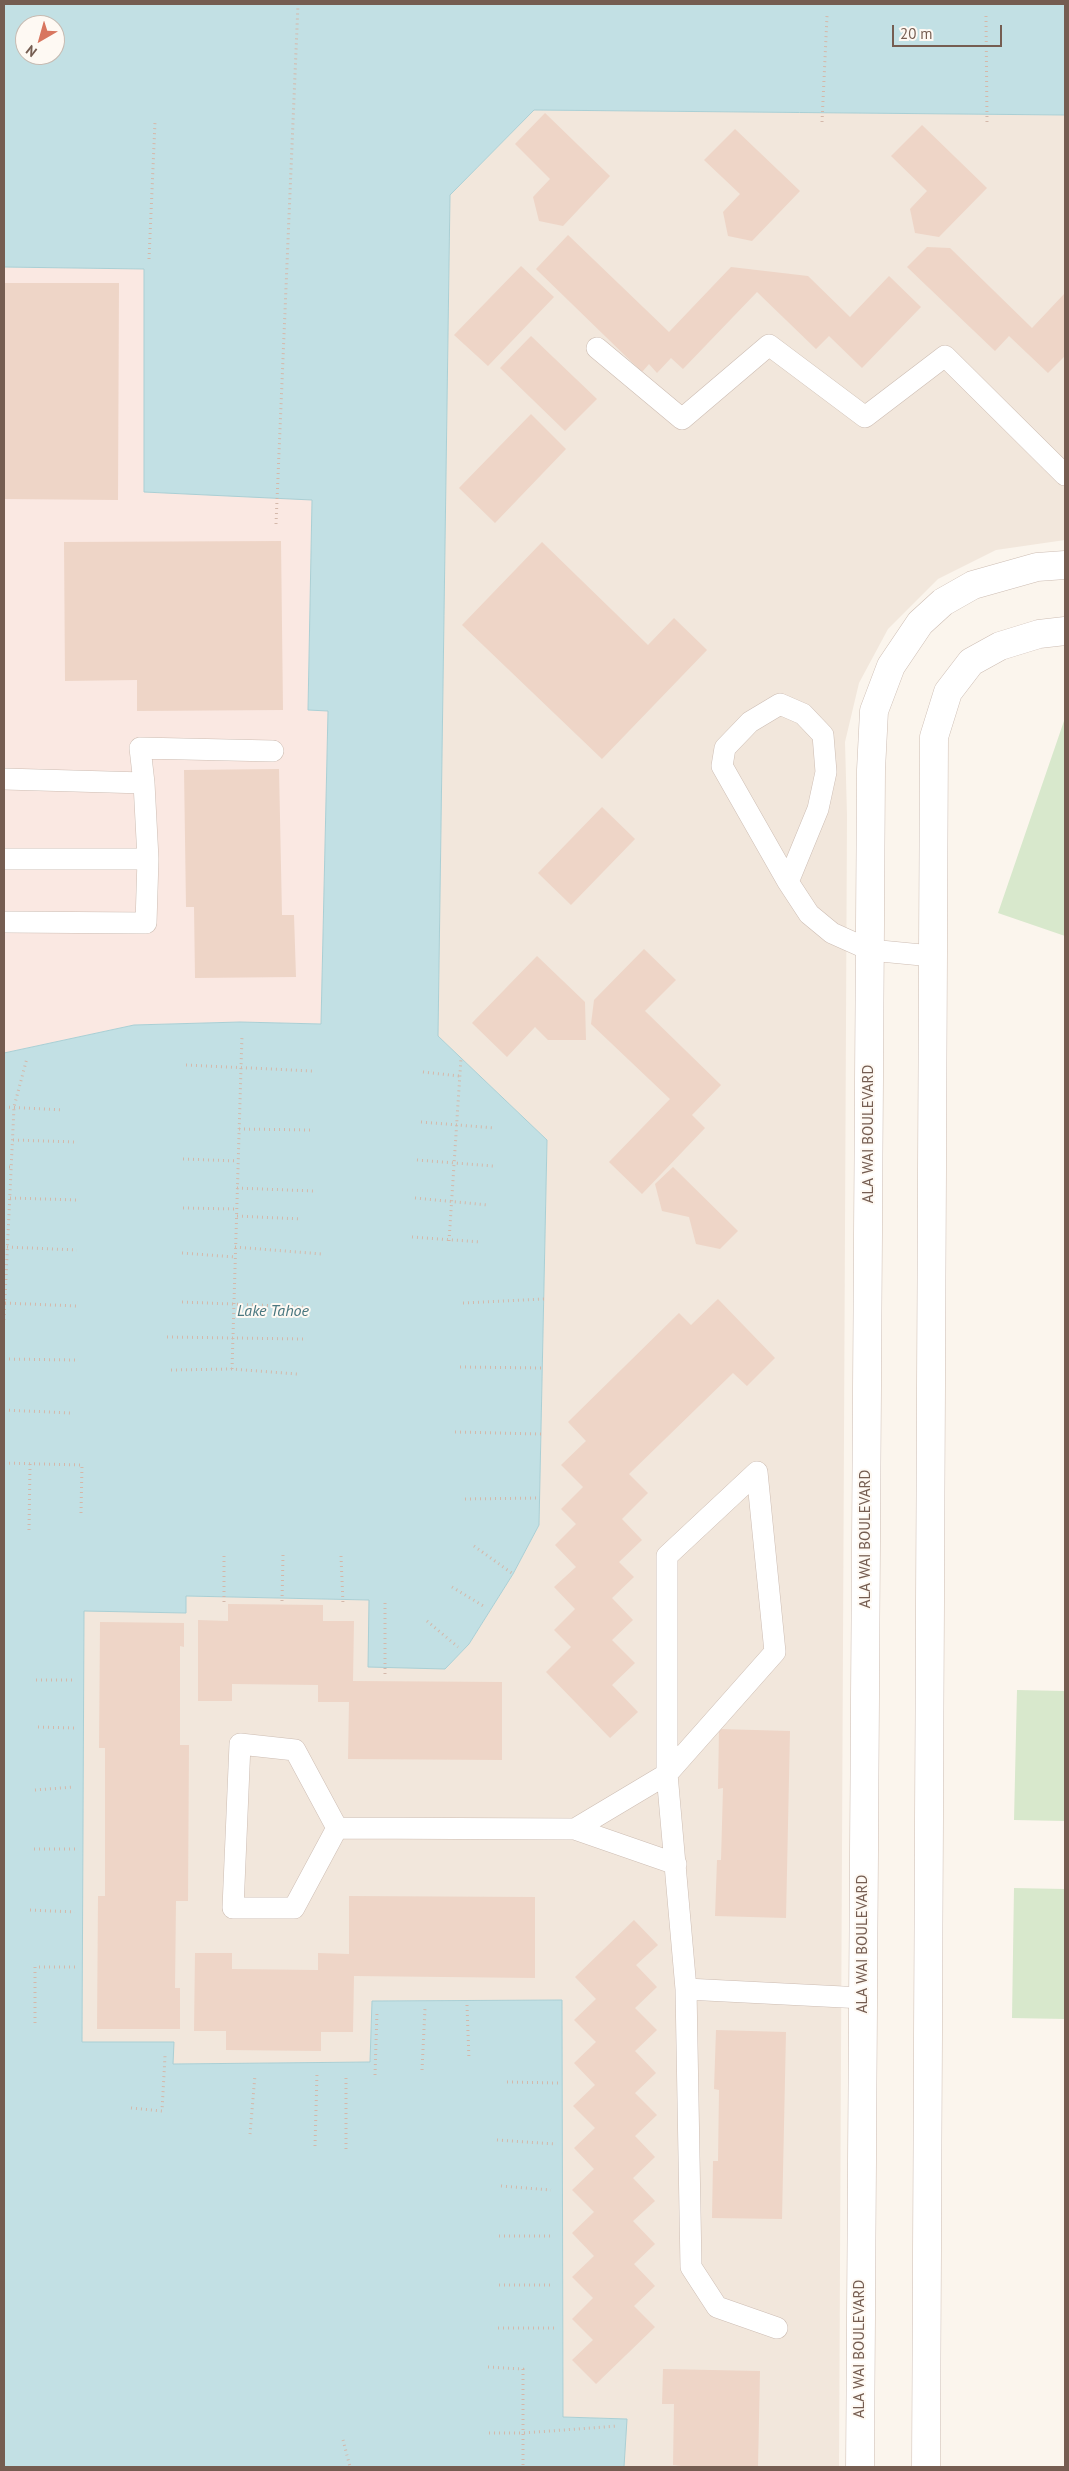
<!DOCTYPE html>
<html>
<head>
<meta charset="utf-8">
<style>
  body { margin:0 }
  #map { position:relative; width:1069px; height:2471px; overflow:hidden; background:#fbf5ed; font-family:"PT Sans",sans-serif }
  canvas { display:block }
  .frame { position:absolute; inset:0; border:5px solid #755d51; pointer-events:none }
  .north { position:absolute; left:15px; top:15px; width:50px; height:50px; box-sizing:border-box; background:#fef9f3; border:1px solid #c7bbb2; border-radius:50%; rotate:218deg; font-size:14px; font-weight:700; line-height:20px; text-align:center; color:#755d51 }
  .north::after { content:''; display:block; margin:auto; width:18px; height:22px; background:#d8765f; clip-path:polygon(50% 0,100% 100%,50% 72%,0 100%) }
  .scale { position:absolute; left:892px; top:25px; width:110px; height:22px; box-sizing:border-box; border:2px solid #755d51; border-top:0; padding-left:6px; font-size:15px; line-height:18px; white-space:nowrap; color:#755d51; -webkit-text-stroke:4px #fef9f3; paint-order:stroke }
</style>
</head>
<body>
<div id="map">
<canvas width="1069" height="2471"></canvas>
<div class="frame"></div>
<div class="north">N</div>
<div class="scale">20 m</div>
</div>
<script>
const c = document.querySelector('canvas').getContext('2d');
c.lineJoin = 'round';
function fill(path, color) {
  c.fillStyle = color;
  c.fill(path, 'evenodd');
}
function shape(rows) {
  const path = new Path2D();
  for (const r of rows) {
    path.moveTo(r[0], r[1]);
    for (let i = 2; i < r.length; i += 2) path.lineTo(r[i], r[i + 1]);
  }
  return path;
}
function stroke(path, color, width, dash) {
  c.strokeStyle = color;
  c.lineWidth = width;
  c.lineCap = dash ? 'butt' : 'round';
  c.setLineDash(dash || []);
  c.stroke(path);
}
function drawText(font, color, halo, rows, align = 'center') {
  c.font = font + ' "PT Sans",sans-serif';
  c.lineWidth = 4;
  c.setLineDash([]);
  c.textBaseline = 'middle';
  c.strokeStyle = halo;
  c.fillStyle = color;
  for (const [text, x, y, turn = 0] of rows) {
    c.save();
    c.translate(x, y);
    c.rotate((+turn || 0) * Math.PI / 180);
    c.textAlign = isNaN(turn) ? turn : align;
    if (halo) c.strokeText(text, 0, 0);
    c.fillText(text, 0, 0);
    c.restore();
  }
}
fill(shape([
  [534,110,1065,115,1065,540,996,550,938,579,888,629,859,683,845,742,847,815,839,2467,624,2467,626,2419,563,2417,562,2000,372,2001,370,2062,173,2064,173,2042,82,2042,84,1610,186,1613,186,1596,369,1600,445,1669,469,1644,513,1574,539,1525,547,1140,438,1036,450,195]
]), '#f2e7dc');
fill(shape([
  [4,267,144,269,144,492,312,499,308,710,328,711,321,1024,240,1022,134,1025,4,1053]
]), '#fae8e2');
fill(shape([
  [1065,718,1065,936,998,913],
  [1017,1690,1065,1691,1065,1821,1014,1820],
  [1014,1888,1065,1889,1065,2019,1012,2018]
]), '#d8e8cc');
const water = shape([
  [4,4,1065,4,1065,115,534,110,450,195,438,1036,547,1140,539,1525,513,1574,469,1644,445,1669,368,1667,369,1600,186,1596,186,1613,84,1611,82,2042,174,2042,173,2064,370,2062,372,2001,562,2000,563,2417,627,2419,624,2467,4,2467,4,1053,134,1025,240,1022,321,1024,328,711,308,710,312,500,144,492,144,269,4,267,4,4],
  [25,25,55,25,55,55,25,55,25,25]
]);
fill(water, '#c2e0e4');
stroke(water, '#aacfd4', 1);
fill(shape([
  [545,113,610,176,563,226,539,221,533,197,550,179,515,144],
  [922,125,987,188,939,237,915,233,910,209,927,191,891,156],
  [735,129,800,191,752,241,728,236,723,212,740,194,704,160],
  [568,235,669,332,731,267,808,276,850,317,889,276,921,307,862,368,829,336,816,349,757,292,683,369,671,358,657,373,649,364,642,372,536,269],
  [927,247,950,248,1032,328,1065,293,1065,356,1048,373,1009,336,995,351,907,267],
  [521,266,554,297,488,366,454,335],
  [4,283,119,283,118,500,4,499],
  [531,336,597,399,565,431,500,368],
  [531,414,566,449,495,523,459,488],
  [281,541,283,710,137,711,137,680,65,681,64,542],
  [542,542,648,645,674,618,707,650,602,759,462,625],
  [279,769,282,915,294,915,296,977,195,978,194,907,186,907,184,770],
  [602,807,635,839,571,905,538,873],
  [644,949,676,980,645,1011,721,1085,692,1115,705,1128,642,1194,609,1162,670,1099,591,1024,594,1000],
  [537,956,585,1002,586,1040,548,1040,535,1027,507,1057,472,1023],
  [673,1167,738,1231,720,1249,696,1244,689,1217,662,1211,655,1184],
  [718,1299,775,1358,747,1386,733,1373,629,1474,648,1493,622,1519,642,1540,619,1562,634,1577,612,1598,633,1620,612,1640,635,1663,612,1685,638,1712,610,1738,546,1672,571,1647,554,1630,575,1609,554,1587,576,1567,555,1545,576,1524,561,1509,583,1487,561,1465,586,1441,568,1422,679,1313,691,1325],
  [228,1604,323,1605,323,1621,354,1621,353,1681,502,1682,502,1760,348,1759,349,1702,318,1702,318,1685,232,1684,232,1701,198,1701,198,1620,228,1621],
  [100,1622,184,1623,184,1647,180,1646,180,1745,189,1745,188,1901,176,1901,175,1988,180,1988,180,2029,97,2029,98,1896,105,1896,105,1748,99,1748],
  [719,1729,790,1731,786,1918,715,1916,717,1860,721,1860,723,1788,718,1789],
  [349,1896,535,1897,535,1978,354,1976,353,2032,321,2032,321,2051,226,2050,226,2031,194,2031,195,1953,232,1953,232,1969,318,1970,318,1953,349,1954],
  [634,1920,658,1945,636,1965,657,1987,635,2008,657,2030,635,2051,656,2073,635,2093,657,2115,635,2136,655,2157,633,2178,655,2201,633,2221,655,2244,634,2264,655,2286,634,2306,655,2327,596,2384,572,2360,593,2340,572,2319,593,2298,572,2277,594,2256,572,2233,594,2212,572,2190,594,2169,574,2148,595,2128,573,2106,595,2085,574,2063,596,2042,574,2020,596,1999,575,1977],
  [716,2030,786,2032,782,2219,712,2218,713,2161,718,2161,719,2090,714,2089],
  [663,2369,760,2371,758,2467,689,2467,673,2465,674,2404,662,2404]
]), '#eed5c7');
const lane = shape([
  [597,348,682,419,769,345,865,417,945,356,1065,475],
  [4,779,144,783],
  [4,859,148,859],
  [788,882,818,809,826,772,823,735,803,714,780,704,750,722,725,748,722,766,788,882,809,914,832,933,870,950,932,956],
  [4,922,146,923,148,859,144,783,140,748,273,751],
  [337,1828,294,1908,233,1908,240,1744,295,1750,337,1828,575,1829,667,1774,775,1652,757,1472,667,1556,667,1774,686,1989,691,2267,717,2307,777,2328],
  [575,1829,676,1864],
  [686,1989,863,1998]
]);
const street = shape([
  [860,2467,871,770,874,711,891,666,920,623,943,602,973,585,1037,567,1065,565],
  [926,2467,934,737,948,692,971,662,1000,646,1039,634,1065,631]
]);
stroke(lane, '#cdbdb3', 22);
stroke(street, '#cdbdb3', 29);
stroke(shape([
  [986,16,987,123],
  [822,122,827,16],
  [149,259,155,122],
  [276,524,298,4],
  [186,1065,313,1071],
  [423,1072,459,1076],
  [4,1107,63,1110],
  [421,1122,495,1128],
  [239,1129,313,1130],
  [13,1140,76,1142],
  [183,1159,238,1161],
  [417,1160,493,1166],
  [4,1167,11,1167],
  [237,1188,313,1191],
  [10,1198,78,1200],
  [415,1198,488,1205],
  [183,1208,237,1209],
  [237,1216,301,1219],
  [412,1237,481,1242],
  [449,1241,461,1058],
  [7,1247,77,1250],
  [235,1247,322,1254],
  [182,1253,235,1257],
  [182,1302,305,1307],
  [5,1303,76,1306],
  [463,1303,544,1299],
  [4,1320,14,1107,27,1058],
  [167,1337,303,1339],
  [4,1359,75,1360],
  [460,1367,542,1368],
  [232,1369,242,1035],
  [171,1370,232,1369,297,1374],
  [4,1410,71,1413],
  [455,1432,541,1434],
  [4,1463,82,1465,81,1513],
  [465,1499,540,1498],
  [29,1530,30,1464],
  [474,1546,513,1574],
  [224,1556,224,1603],
  [341,1556,343,1604],
  [452,1587,485,1607],
  [282,1601,283,1555],
  [385,1603,385,1675],
  [427,1621,458,1647],
  [36,1680,76,1680],
  [38,1727,75,1728],
  [35,1790,74,1787],
  [34,1849,77,1849],
  [30,1910,75,1912],
  [467,2005,469,2060],
  [35,2023,35,1967,76,1967],
  [422,2070,425,2008],
  [375,2075,377,2011],
  [507,2082,558,2083],
  [131,2108,162,2111,165,2056],
  [250,2134,255,2075],
  [497,2140,555,2144],
  [315,2146,317,2073],
  [346,2149,346,2076],
  [501,2186,551,2190],
  [499,2236,554,2236],
  [499,2285,554,2285],
  [498,2328,555,2328],
  [488,2367,523,2369,523,2467],
  [489,2433,523,2433,618,2426],
  [343,2440,350,2467]
]), '#d4b8aa', 3, [1, 4]);
stroke(lane, '#fff', 21);
stroke(street, '#fff', 28);
drawText('15px', '#755d51', '#fef9f3', [
  ["ALA WAI BOULEVARD",869,1134,-90],
  ["ALA WAI BOULEVARD",866,1539,-90],
  ["ALA WAI BOULEVARD",863,1944,-90],
  ["ALA WAI BOULEVARD",860,2349,-90]
]);
drawText('italic 16px', '#49777f', '#fef9f3', [
  ["Lake Tahoe",273,1311]
]);
</script>
</body>
</html>
